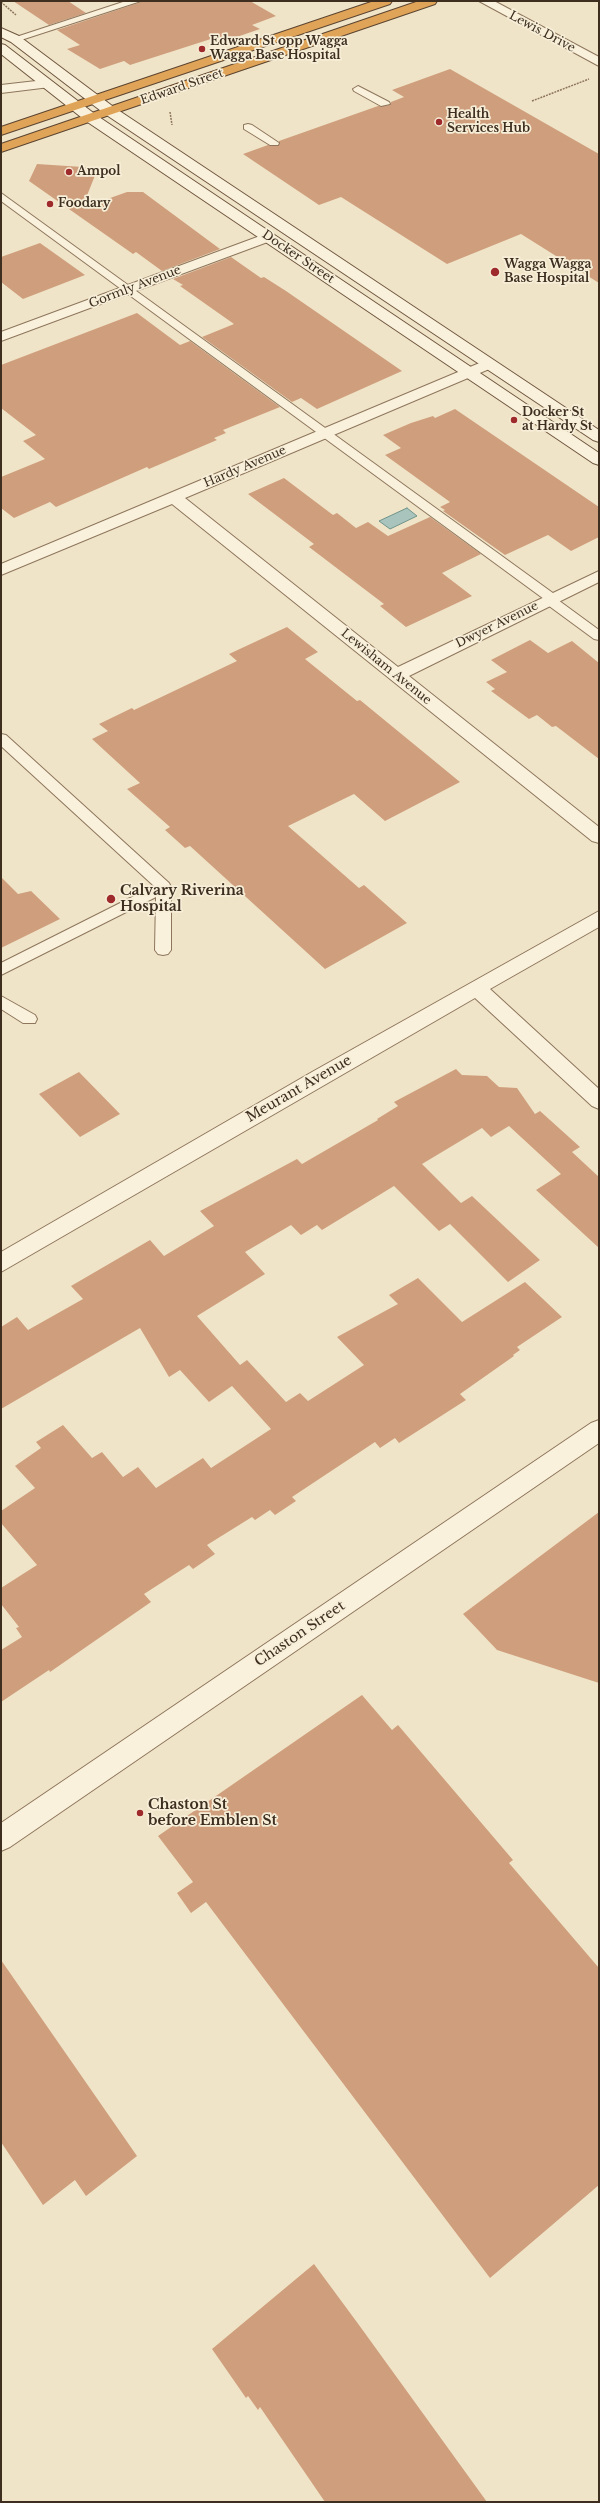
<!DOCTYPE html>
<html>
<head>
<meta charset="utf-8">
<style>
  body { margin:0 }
  #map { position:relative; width:600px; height:2503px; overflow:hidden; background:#f0e4c8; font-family:"Libre Baskerville",serif }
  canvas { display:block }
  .frame { position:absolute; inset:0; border:2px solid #3d2e20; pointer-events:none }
</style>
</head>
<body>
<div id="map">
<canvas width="600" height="2503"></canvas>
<div class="frame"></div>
</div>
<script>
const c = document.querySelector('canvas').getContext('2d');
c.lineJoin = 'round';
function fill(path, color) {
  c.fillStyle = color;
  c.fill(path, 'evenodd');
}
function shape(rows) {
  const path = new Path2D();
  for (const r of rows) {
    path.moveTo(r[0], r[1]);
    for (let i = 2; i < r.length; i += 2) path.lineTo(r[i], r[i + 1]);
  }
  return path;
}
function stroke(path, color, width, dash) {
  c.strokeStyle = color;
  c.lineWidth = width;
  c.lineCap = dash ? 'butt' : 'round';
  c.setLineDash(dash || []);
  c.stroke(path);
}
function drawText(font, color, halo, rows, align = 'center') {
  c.font = font + ' "Libre Baskerville",serif';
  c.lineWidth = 3.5;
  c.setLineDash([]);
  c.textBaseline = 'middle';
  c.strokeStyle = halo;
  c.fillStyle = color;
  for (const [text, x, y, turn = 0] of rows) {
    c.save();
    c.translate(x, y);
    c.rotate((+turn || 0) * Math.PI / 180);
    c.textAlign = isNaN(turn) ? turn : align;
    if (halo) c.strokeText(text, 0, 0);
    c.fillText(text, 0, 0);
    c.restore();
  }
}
const water = shape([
  [407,508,417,516,390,529,379,521,407,508]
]);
fill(water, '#a9c4bc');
stroke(water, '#6f938a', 1);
fill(shape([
  [13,1,68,1,86,13,49,25],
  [144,1,250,1,276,16,252,25,260,29,225,41,217,37,130,65,124,61,100,69,67,49,80,45,57,30],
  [450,69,599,154,599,283,521,234,447,264,341,197,319,205,243,154,268,145,278,146,279,141,378,106,390,105,391,102,404,97,392,90],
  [37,164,98,168,82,208,127,192,143,192,220,249,162,271,136,252,133,254,29,181],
  [40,243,85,275,23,299,1,282,1,257],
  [231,257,261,278,264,277,286,291,402,371,317,409,301,398,292,402,202,337,234,324,180,286,183,285,173,279],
  [137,313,180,345,190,341,280,407,223,430,226,433,214,438,217,440,149,469,147,467,56,507,50,502,14,518,1,508,1,477,45,459,23,441,36,435,1,408,1,365],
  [455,409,599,507,599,537,571,551,548,535,505,555,443,511,445,510,440,507,450,502,385,455,401,448,383,435,411,423,433,416,435,418],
  [284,478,333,515,337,513,356,528,368,522,388,536,430,517,481,554,442,573,472,596,406,627,380,606,384,604,309,547,314,544,248,494],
  [287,627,318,652,305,659,357,701,360,700,460,782,385,821,354,794,288,826,359,888,364,885,407,923,325,969,190,846,185,848,165,830,170,827,127,789,140,783,92,739,108,731,99,724,132,708,134,710,237,661,229,654],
  [530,640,548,653,572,641,599,663,599,759,556,726,552,727,537,715,529,719,491,691,495,689,486,682,507,672,491,660],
  [1,877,18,894,31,891,60,919,1,948],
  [456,1069,462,1075,487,1076,499,1087,517,1088,535,1114,540,1111,580,1147,572,1152,599,1177,599,1248,536,1190,561,1174,509,1126,491,1137,482,1128,422,1164,461,1203,472,1196,540,1260,508,1282,450,1224,439,1231,394,1186,322,1230,317,1225,301,1235,291,1225,245,1252,265,1274,197,1316,240,1365,247,1360,286,1402,300,1393,308,1401,364,1365,337,1337,398,1304,389,1295,418,1278,462,1322,525,1282,562,1317,517,1347,520,1350,513,1355,514,1356,460,1394,466,1400,399,1443,395,1438,380,1448,375,1442,292,1497,296,1501,275,1515,270,1510,255,1520,252,1517,207,1545,215,1554,193,1569,189,1565,144,1594,151,1602,50,1672,49,1670,1,1702,1,1650,22,1637,16,1628,19,1627,1,1604,1,1588,37,1565,1,1523,1,1511,35,1488,15,1466,41,1448,36,1442,63,1425,92,1458,102,1452,123,1477,138,1467,156,1488,203,1458,211,1468,271,1429,232,1386,209,1402,180,1370,169,1377,140,1328,1,1409,1,1327,17,1317,28,1330,83,1299,71,1286,150,1240,164,1256,214,1226,200,1211,297,1159,302,1164,378,1120,377,1119,398,1106,394,1102],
  [79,1072,120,1114,80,1137,39,1094],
  [599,1512,599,1683,497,1650,463,1614],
  [362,1695,392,1730,398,1725,513,1860,509,1863,599,1968,599,2185,490,2278,206,1902,191,1913,177,1893,193,1882,158,1836],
  [1,1960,137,2156,86,2196,75,2180,43,2205,1,2142],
  [314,2264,359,2325,487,2502,325,2502,260,2407,258,2410,248,2396,246,2398,212,2349]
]), '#cf9f7d');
const lane = shape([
  [126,1,141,1,18,41,10,39,126,1],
  [358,86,389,102,390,104,381,106,354,91,353,89,358,86],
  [248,124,252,125,279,143,278,145,270,145,244,129,244,125,248,124],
  [1,193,557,596,558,600,599,630,599,640,594,639,545,603,544,599,1,201,1,193],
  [1,734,6,735,169,883,171,887,171,950,168,954,163,955,158,954,155,950,156,897,1,975,1,963,154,886,1,746,1,734],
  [1,996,35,1015,37,1019,35,1023,23,1023,1,1009,1,996]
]);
const street = shape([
  [479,1,494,1,599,57,599,66,479,1],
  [45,80,51,84,50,87,1,93,1,85,45,80],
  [268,233,275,237,273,240,1,341,1,332,268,233],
  [489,359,494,361,497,364,494,367,185,498,398,667,599,571,599,582,409,676,599,827,599,843,592,841,172,504,1,575,1,564,489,359],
  [599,911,599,927,490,989,599,1089,599,1109,592,1106,475,998,1,1272,1,1252,312,1072,599,911],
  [599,1420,599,1443,10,1847,1,1851,1,1823,591,1423,599,1420]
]);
const secondary = shape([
  [1,28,19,36,115,108,599,430,599,442,593,440,105,114,11,42,1,37,1,28],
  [1,44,5,45,96,115,599,453,599,465,593,463,86,121,1,54,1,44]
]);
const highway = shape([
  [374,1,392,1,390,4,1,135,1,127,374,1],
  [419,1,437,1,435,4,1,152,1,144,419,1]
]);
stroke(lane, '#8d765c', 2);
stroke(street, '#8d765c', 2);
stroke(secondary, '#6f573f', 2);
stroke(highway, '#5b4430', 2);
stroke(shape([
  [1,2,16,15],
  [532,101,589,79],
  [170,112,172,125]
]), '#8d765c', 1.5, [2, 1]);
fill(lane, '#faf1dc');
fill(street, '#faf1dc');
fill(secondary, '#faf1dc');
fill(highway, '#e0a458');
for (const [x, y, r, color] of [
  [202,49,4,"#9e2a2b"],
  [439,122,4,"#9e2a2b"],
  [69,172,4,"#9e2a2b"],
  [50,204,4,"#9e2a2b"],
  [495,272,5,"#9e2a2b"],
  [514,420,4,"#9e2a2b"],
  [111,899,5,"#9e2a2b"],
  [140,1813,4,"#9e2a2b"]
]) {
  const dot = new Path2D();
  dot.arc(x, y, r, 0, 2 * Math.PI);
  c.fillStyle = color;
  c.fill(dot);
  stroke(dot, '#f7eed8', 1.5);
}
drawText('12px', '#3d2e20', '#f7eed8', [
  ["Lewis Drive",542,32,28],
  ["Edward Street",182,87,-19],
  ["Docker Street",298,257,34],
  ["Gormly Avenue",135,287,-21],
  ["Hardy Avenue",245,467,-23],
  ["Dwyer Avenue",497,625,-26],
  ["Lewisham Avenue",386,667,39]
]);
drawText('bold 12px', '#3d2e20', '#f7eed8', [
  ["Edward St opp Wagga",210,42],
  ["Wagga Base Hospital",210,56],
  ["Health",447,115],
  ["Services Hub",447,129],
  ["Ampol",77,172],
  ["Foodary",58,204],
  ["Wagga Wagga",504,265],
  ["Base Hospital",504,279],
  ["Docker St",522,413],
  ["at Hardy St",522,427]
], 'left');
drawText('bold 14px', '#3d2e20', '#f7eed8', [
  ["Calvary Riverina",120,891],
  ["Hospital",120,907],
  ["Chaston St",148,1805],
  ["before Emblen St",148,1821]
], 'left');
drawText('14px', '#3d2e20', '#f7eed8', [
  ["Meurant Avenue",299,1089,-30],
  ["Chaston Street",300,1634,-34]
]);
</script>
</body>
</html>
